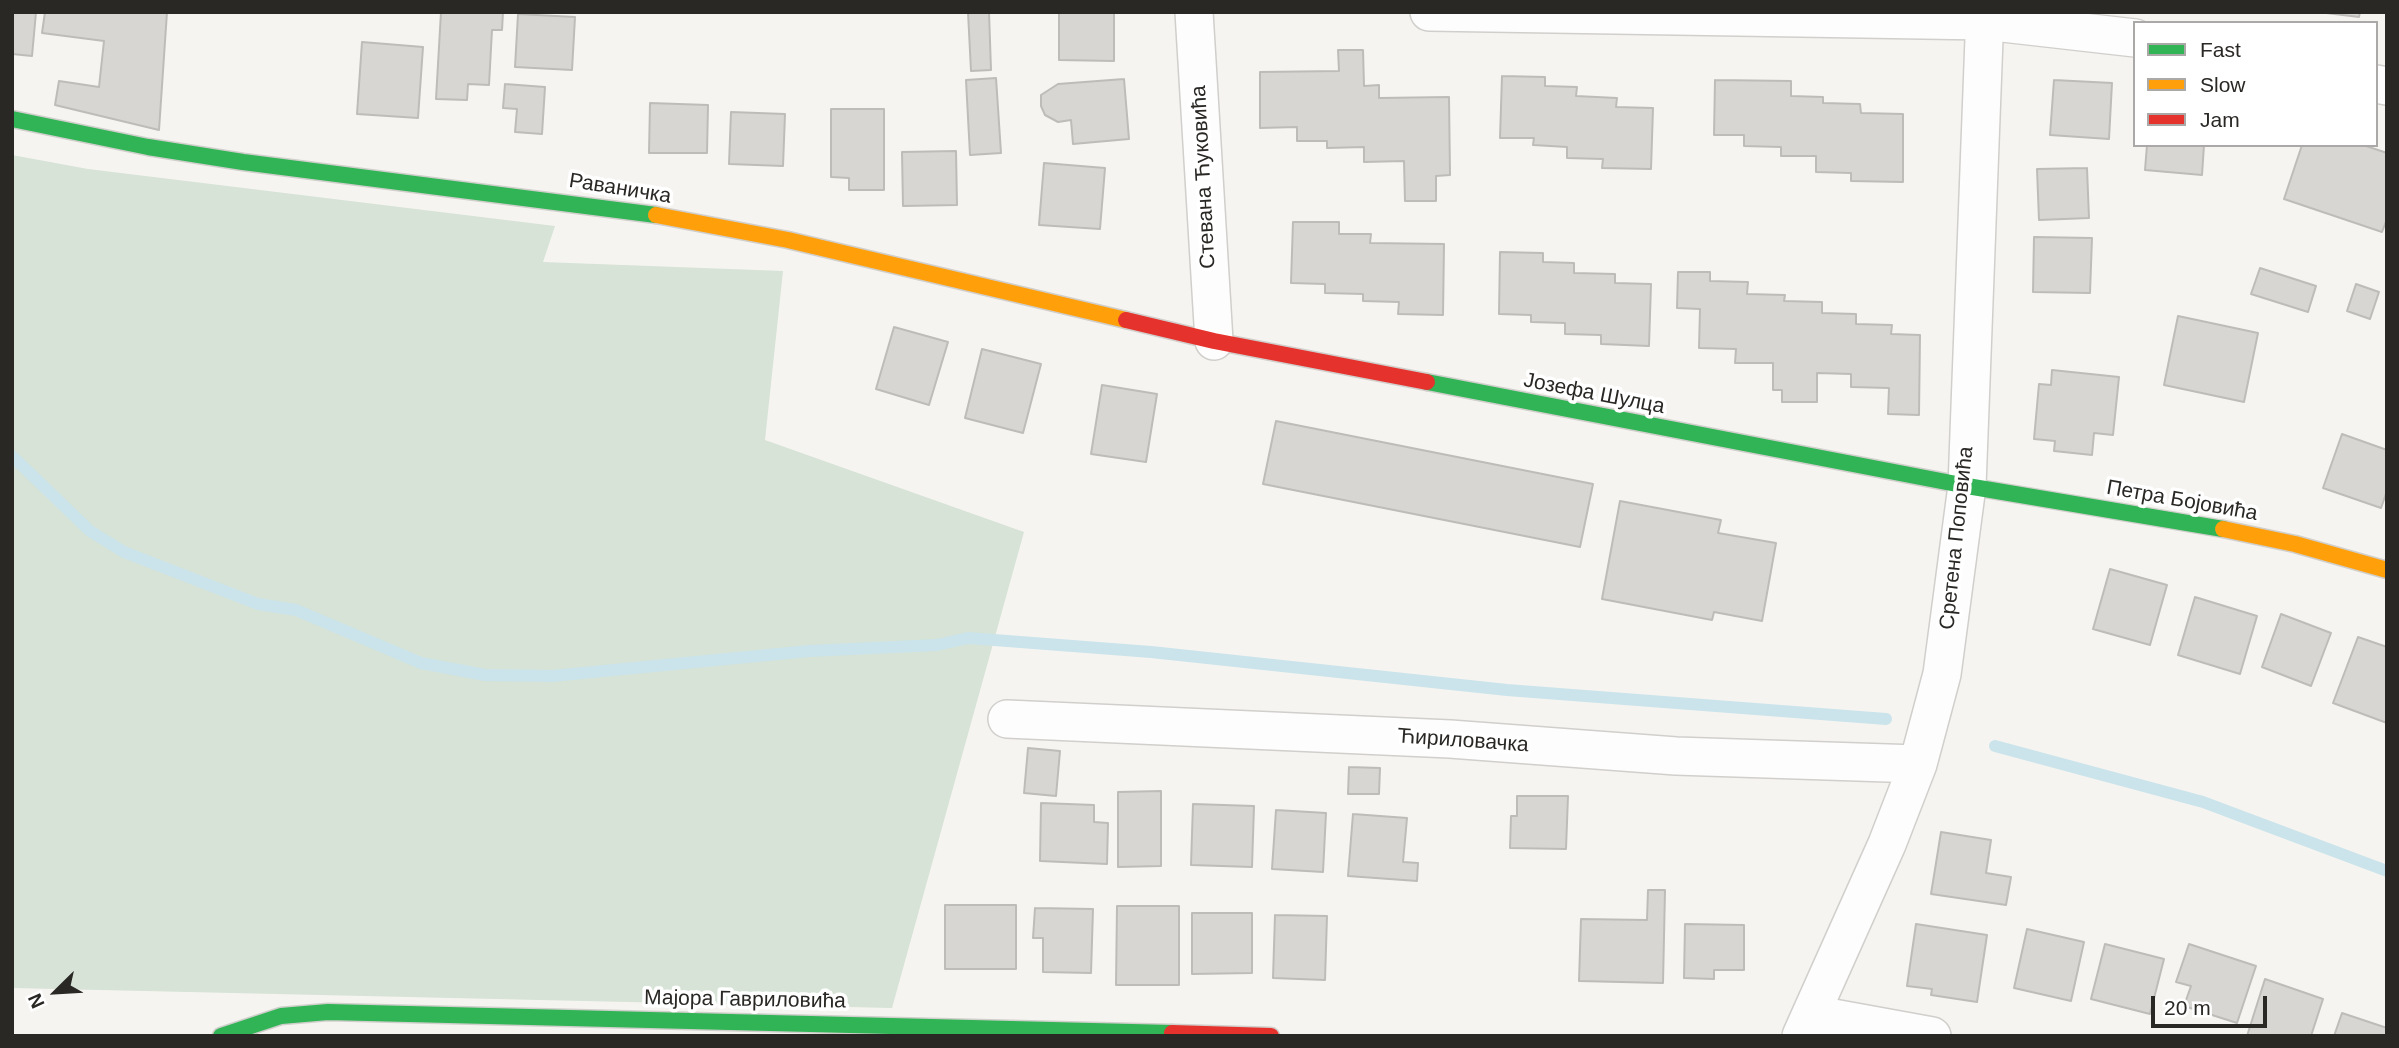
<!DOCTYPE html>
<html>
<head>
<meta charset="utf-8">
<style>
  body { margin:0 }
  #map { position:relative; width:2399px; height:1048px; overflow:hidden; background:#f6f4f0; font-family:Helvetica,sans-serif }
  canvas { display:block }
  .frame { position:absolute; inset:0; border:14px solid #2a2825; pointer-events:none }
  .legend { position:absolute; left:2133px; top:21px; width:245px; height:126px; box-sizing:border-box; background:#fff; border:2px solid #aaa9a8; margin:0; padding:9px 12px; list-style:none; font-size:21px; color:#2a2825 }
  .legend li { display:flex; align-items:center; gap:14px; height:35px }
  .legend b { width:35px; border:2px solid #aaa9a8 }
  .north { position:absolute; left:21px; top:957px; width:70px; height:70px; -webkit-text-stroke:5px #fff; paint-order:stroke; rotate:246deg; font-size:19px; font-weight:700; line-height:28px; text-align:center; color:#2a2825 }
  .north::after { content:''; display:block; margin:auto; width:24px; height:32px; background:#2a2825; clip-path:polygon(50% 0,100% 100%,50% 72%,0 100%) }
  .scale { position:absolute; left:2151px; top:996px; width:116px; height:32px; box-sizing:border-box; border:4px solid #2a2825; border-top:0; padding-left:9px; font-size:21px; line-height:24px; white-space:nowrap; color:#2a2825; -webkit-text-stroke:5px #fff; paint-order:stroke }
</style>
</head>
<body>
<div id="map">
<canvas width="2399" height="1048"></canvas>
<div class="frame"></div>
<ul class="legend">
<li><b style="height:9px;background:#30b455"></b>Fast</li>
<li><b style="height:9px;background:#ff9f0a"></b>Slow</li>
<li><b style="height:9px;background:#e5322d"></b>Jam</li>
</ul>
<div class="north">N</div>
<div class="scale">20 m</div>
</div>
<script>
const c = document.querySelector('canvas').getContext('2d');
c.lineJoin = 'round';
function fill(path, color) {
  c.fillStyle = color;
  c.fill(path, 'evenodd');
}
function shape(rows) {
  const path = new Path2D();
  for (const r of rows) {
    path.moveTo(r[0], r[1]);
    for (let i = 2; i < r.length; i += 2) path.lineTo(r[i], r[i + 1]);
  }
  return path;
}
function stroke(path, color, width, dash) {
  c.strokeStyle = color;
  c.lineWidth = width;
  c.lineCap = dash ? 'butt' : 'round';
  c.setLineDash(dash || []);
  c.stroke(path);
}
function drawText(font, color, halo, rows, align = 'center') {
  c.font = font + ' Helvetica,sans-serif';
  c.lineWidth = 7;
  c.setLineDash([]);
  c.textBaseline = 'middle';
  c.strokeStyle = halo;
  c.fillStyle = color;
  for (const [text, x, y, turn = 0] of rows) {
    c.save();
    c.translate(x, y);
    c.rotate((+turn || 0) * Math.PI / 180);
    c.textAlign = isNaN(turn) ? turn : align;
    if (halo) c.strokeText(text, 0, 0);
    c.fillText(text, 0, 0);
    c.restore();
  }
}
fill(shape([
  [12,155,88,169,555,226,543,262,783,271,765,440,1024,532,892,1008,12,988]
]), '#d6e3d6');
stroke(shape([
  [12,456,90,531,124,552,258,604,296,610,421,663,485,675,552,676,809,651,937,645,968,638,1151,652,1507,690,1886,719],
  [1995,746,2203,802,2387,871]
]), '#cbe4eb', 12);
const building = shape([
  [12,12,36,12,32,56,12,54,12,12],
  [45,12,167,12,159,130,55,105,59,81,99,87,104,41,42,33,45,12],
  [441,12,503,12,502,30,492,30,489,85,468,84,467,100,436,99,441,12],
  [968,12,989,12,991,70,971,71,968,12],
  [1059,12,1114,12,1114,61,1059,60,1059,12],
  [2318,12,2360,12,2359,17,2318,12],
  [518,14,575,17,572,70,515,67,518,14],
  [362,42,423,47,418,118,357,114,362,42],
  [1338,50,1363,50,1364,86,1379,85,1379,98,1449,97,1450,175,1436,176,1436,201,1405,201,1404,161,1364,162,1364,147,1327,148,1327,141,1297,141,1297,127,1260,128,1260,72,1339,71,1338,50],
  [1502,76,1545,77,1545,86,1577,87,1576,96,1617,98,1616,107,1653,108,1651,169,1602,168,1603,159,1567,158,1567,147,1533,145,1534,138,1500,138,1502,76],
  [996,78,1001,153,970,155,966,80,996,78],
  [1124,79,1129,139,1073,144,1071,120,1058,122,1045,115,1041,106,1041,95,1058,84,1124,79],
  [1715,80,1791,81,1791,96,1823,97,1823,103,1860,104,1861,113,1903,114,1903,182,1851,181,1851,173,1816,172,1816,156,1781,156,1781,147,1744,146,1744,135,1714,135,1715,80],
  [2054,80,2112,83,2109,139,2050,135,2054,80],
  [505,84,545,87,542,134,515,132,517,109,503,108,505,84],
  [650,103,708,105,707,153,649,153,650,103],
  [831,109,884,109,884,190,849,190,849,178,831,177,831,109],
  [731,112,785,114,783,166,729,164,731,112],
  [2147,145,2204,145,2202,175,2145,170,2147,145],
  [2302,145,2363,145,2387,153,2387,219,2382,232,2284,199,2302,145],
  [956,151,957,205,903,206,902,152,956,151],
  [1044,163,1105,168,1100,229,1039,225,1044,163],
  [2087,168,2089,218,2039,220,2037,169,2087,168],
  [1293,222,1339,222,1339,234,1371,234,1370,243,1444,244,1443,315,1398,314,1399,302,1363,301,1363,294,1325,293,1325,284,1291,283,1293,222],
  [2034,237,2092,238,2090,293,2033,292,2034,237],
  [1500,252,1543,253,1543,262,1574,263,1574,273,1615,274,1615,283,1651,284,1649,346,1601,344,1601,335,1565,334,1565,323,1531,322,1531,315,1499,314,1500,252],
  [2260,268,2316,286,2308,312,2251,294,2260,268],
  [1678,272,1710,272,1710,281,1748,282,1747,294,1785,295,1784,301,1822,302,1822,313,1856,314,1856,324,1892,325,1891,334,1920,335,1919,415,1888,414,1889,388,1851,387,1851,374,1817,373,1817,402,1782,402,1782,390,1773,390,1773,363,1735,363,1736,349,1699,348,1700,309,1677,308,1678,272],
  [2356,284,2379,292,2370,319,2347,311,2356,284],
  [2178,316,2258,333,2244,402,2164,385,2178,316],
  [894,327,948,342,929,405,876,389,894,327],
  [982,349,1041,364,1023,433,965,418,982,349],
  [2052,370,2119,377,2113,435,2094,433,2092,455,2054,451,2055,441,2034,439,2039,384,2051,385,2052,370],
  [1102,385,1157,394,1146,462,1091,454,1102,385],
  [1276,421,1593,484,1580,547,1263,484,1276,421],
  [2342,434,2387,450,2387,491,2381,508,2323,488,2342,434],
  [1620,501,1721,520,1718,533,1776,543,1762,621,1714,612,1712,620,1602,599,1620,501],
  [2110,569,2167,585,2150,645,2093,629,2110,569],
  [2195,597,2257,616,2240,674,2178,655,2195,597],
  [2281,614,2331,633,2311,686,2262,667,2281,614],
  [2358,637,2387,647,2387,723,2333,703,2358,637],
  [1028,748,1060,751,1056,796,1024,793,1028,748],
  [1349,767,1380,768,1379,794,1348,794,1349,767],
  [1161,791,1161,866,1118,867,1118,792,1161,791],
  [1517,796,1568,796,1566,849,1510,848,1511,816,1517,816,1517,796],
  [1041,803,1094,805,1094,822,1108,823,1107,864,1040,861,1041,803],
  [1193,804,1254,806,1252,867,1191,865,1193,804],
  [1276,810,1326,813,1323,872,1272,869,1276,810],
  [1353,814,1407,818,1403,862,1418,863,1417,881,1348,876,1353,814],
  [1941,832,1991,840,1986,873,2011,877,2006,905,1931,894,1941,832],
  [1648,890,1665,890,1663,983,1579,981,1581,919,1647,920,1648,890],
  [945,905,1016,905,1016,969,945,969,945,905],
  [1117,906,1179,906,1179,985,1116,985,1117,906],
  [1035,908,1093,909,1091,973,1043,972,1043,938,1033,938,1035,908],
  [1192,913,1252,913,1252,973,1192,974,1192,913],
  [1275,915,1327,916,1325,980,1273,978,1275,915],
  [1685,924,1744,925,1744,970,1714,970,1714,979,1684,978,1685,924],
  [1916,924,1987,935,1977,1002,1931,995,1932,989,1907,986,1916,924],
  [2027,929,2084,942,2071,1001,2014,988,2027,929],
  [2105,944,2164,959,2150,1014,2091,999,2105,944],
  [2189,944,2256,966,2237,1023,2184,1006,2191,986,2176,982,2189,944],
  [2265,979,2323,999,2311,1036,2247,1036,2265,979],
  [2342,1013,2387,1028,2387,1036,2334,1036,2342,1013]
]);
fill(building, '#d8d6d3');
stroke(building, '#bebcb8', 2);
const street = shape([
  [1194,12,1214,341],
  [1429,12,1985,21,2135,38],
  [2376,84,2387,86],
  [1007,719,1450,739,1676,756,1918,764],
  [1811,1014,1932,1036],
  [1801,1036,1887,844,1918,764,1942,674,1967,486,1985,12]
]);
const fast = shape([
  [12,119,148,147,243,162,656,215],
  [1427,382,1967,486,2223,529],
  [221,1036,281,1016,328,1012,1172,1033]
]);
const slow = shape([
  [656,215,788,240,1126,320],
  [2223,529,2295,544,2387,570]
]);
const jam = shape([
  [1126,320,1214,341,1427,382],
  [1172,1033,1271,1036]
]);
stroke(street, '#d1cfcc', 40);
stroke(fast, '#d1cfcc', 19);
stroke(slow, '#d1cfcc', 19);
stroke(jam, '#d1cfcc', 19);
stroke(street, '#fefdfd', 37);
stroke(fast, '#30b455', 16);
stroke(slow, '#ff9f0a', 16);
stroke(jam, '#e5322d', 16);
drawText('21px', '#2a2825', '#fff', [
  ["Стевана Ћуковића",1204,177,-93],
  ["Раваничка",620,189,9],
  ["Јозефа Шулца",1594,394,11],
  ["Петра Бојовића",2182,501,10],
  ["Сретена Поповића",1957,538,-84],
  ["Ћириловачка",1463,741,4],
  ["Мајора Гавриловића",745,1000,1]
]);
</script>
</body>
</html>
